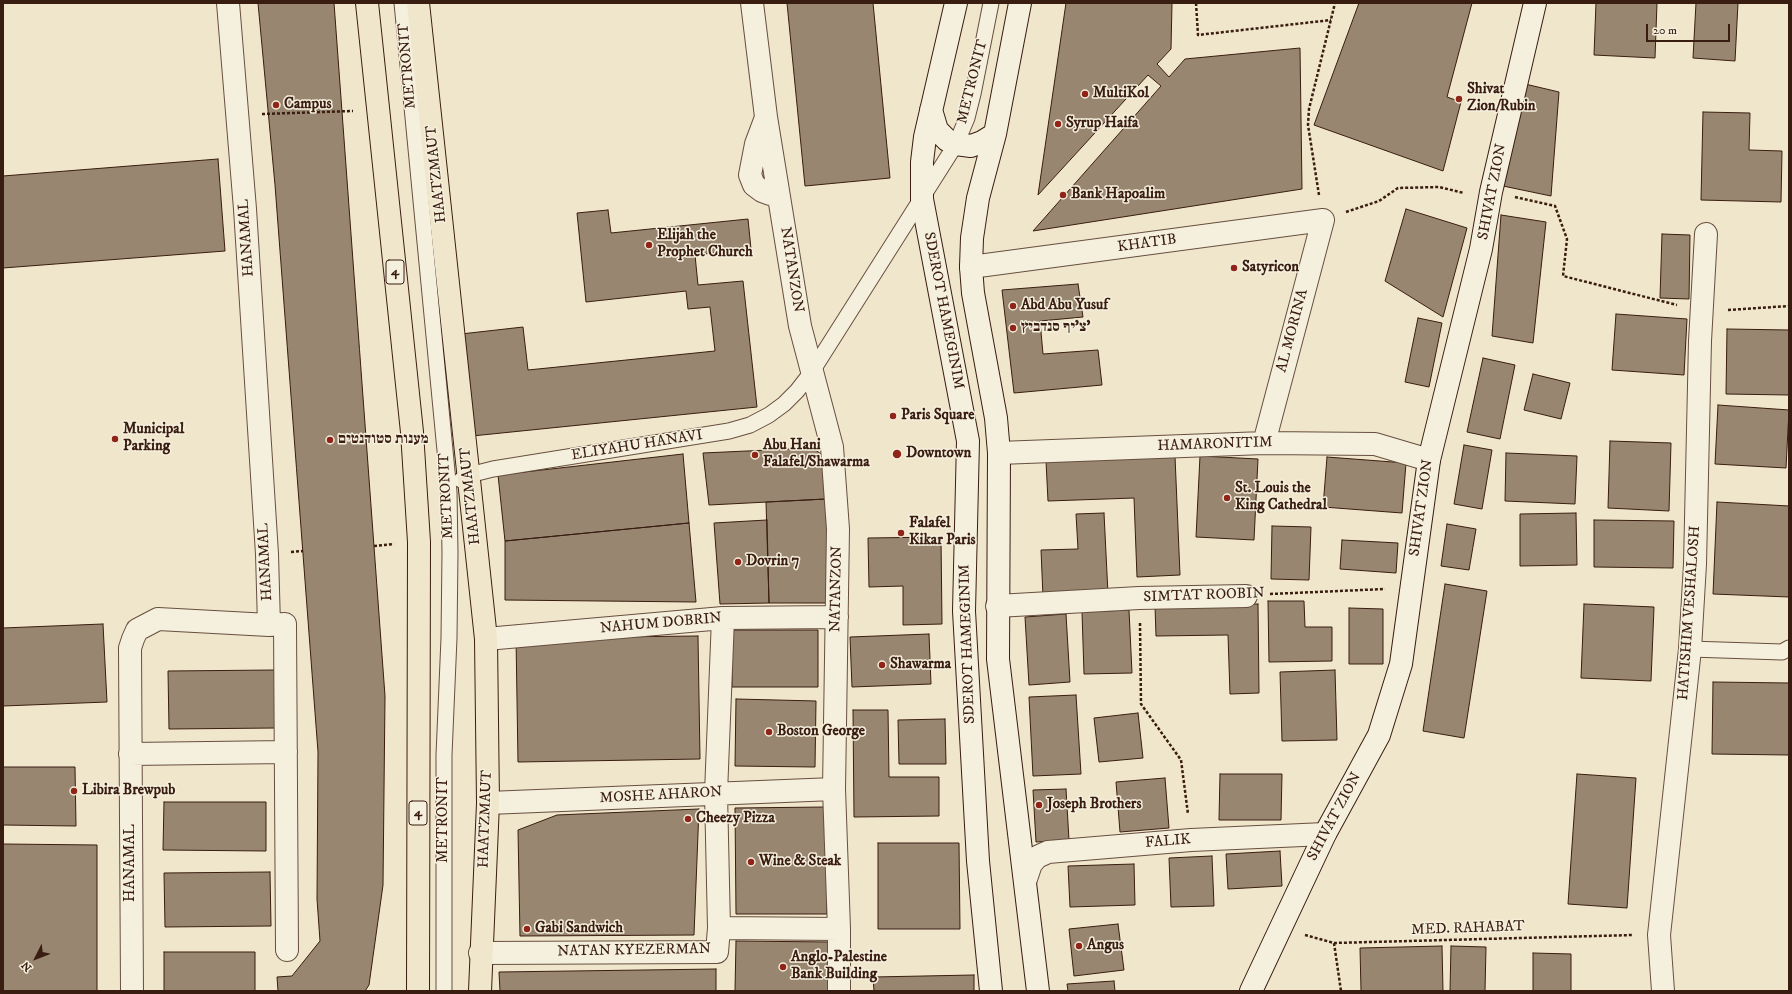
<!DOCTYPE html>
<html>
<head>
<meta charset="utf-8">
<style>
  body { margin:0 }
  #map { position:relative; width:1792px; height:994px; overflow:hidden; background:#f0e6cb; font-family:"IM FELL DW Pica",serif }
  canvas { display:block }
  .frame { position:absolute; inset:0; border:4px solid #391d10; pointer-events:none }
  .north { position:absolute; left:16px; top:938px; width:40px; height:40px; -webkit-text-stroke:3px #f5efdd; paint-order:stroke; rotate:228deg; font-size:11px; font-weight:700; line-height:16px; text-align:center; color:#391d10 }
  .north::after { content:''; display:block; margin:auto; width:14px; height:18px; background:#391d10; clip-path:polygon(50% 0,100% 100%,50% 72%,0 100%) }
  .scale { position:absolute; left:1646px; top:24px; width:84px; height:18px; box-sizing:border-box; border:2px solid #391d10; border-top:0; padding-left:5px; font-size:12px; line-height:14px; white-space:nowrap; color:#391d10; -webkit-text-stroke:3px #f5efdd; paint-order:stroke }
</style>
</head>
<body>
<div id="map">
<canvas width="1792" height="994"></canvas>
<div class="frame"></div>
<div class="north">N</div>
<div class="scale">20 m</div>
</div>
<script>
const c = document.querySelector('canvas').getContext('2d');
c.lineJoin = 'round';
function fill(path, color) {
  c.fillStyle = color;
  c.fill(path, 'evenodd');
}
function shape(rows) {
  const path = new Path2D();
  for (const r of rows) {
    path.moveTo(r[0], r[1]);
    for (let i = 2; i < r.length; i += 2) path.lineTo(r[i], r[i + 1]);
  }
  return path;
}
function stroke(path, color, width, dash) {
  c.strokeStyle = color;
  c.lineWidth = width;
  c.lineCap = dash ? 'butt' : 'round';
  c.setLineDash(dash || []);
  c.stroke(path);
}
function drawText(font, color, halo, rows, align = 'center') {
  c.font = font + ' "IM FELL DW Pica","Frank Ruhl Libre",serif';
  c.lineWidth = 3;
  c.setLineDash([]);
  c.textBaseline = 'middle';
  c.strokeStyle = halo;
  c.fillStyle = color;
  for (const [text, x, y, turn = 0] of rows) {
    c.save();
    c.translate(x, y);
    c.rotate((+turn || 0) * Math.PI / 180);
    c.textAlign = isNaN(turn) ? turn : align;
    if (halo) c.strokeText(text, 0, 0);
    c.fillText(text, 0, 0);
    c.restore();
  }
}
const building = shape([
  [258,3,334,3,385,696,383,885,369,985,365,991,278,991,277,977,292,976,320,941,317,899,318,752,275,185,258,3],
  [787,3,873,3,890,178,805,186,787,3],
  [1066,3,1172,3,1171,49,1157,64,1169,77,1185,59,1300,48,1302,189,1033,231,1161,86,1148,75,1038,195,1066,3],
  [1359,3,1472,3,1447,97,1461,102,1443,171,1314,125,1359,3],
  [1596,3,1657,3,1655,58,1594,55,1596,3],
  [1696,3,1738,3,1735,61,1693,58,1696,3],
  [1525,84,1559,92,1551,196,1503,186,1525,84],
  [1703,112,1750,113,1749,150,1782,151,1781,202,1701,200,1703,112],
  [218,159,225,251,3,268,3,176,218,159],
  [1406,209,1467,228,1443,317,1385,281,1406,209],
  [608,210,611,233,748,219,751,249,695,255,698,285,743,281,757,407,472,436,461,334,523,327,528,370,715,351,710,307,688,309,686,291,586,302,577,213,608,210],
  [1501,215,1546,222,1533,343,1492,336,1501,215],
  [1662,234,1690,235,1689,299,1660,298,1662,234],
  [1078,284,1083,317,1040,321,1043,354,1098,350,1102,385,1014,393,1002,290,1078,284],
  [1616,314,1687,319,1684,375,1612,370,1616,314],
  [1418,318,1442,323,1429,387,1405,382,1418,318],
  [1727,329,1789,330,1789,395,1726,394,1727,329],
  [1483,358,1515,365,1500,439,1467,432,1483,358],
  [1533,374,1570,383,1561,419,1524,410,1533,374],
  [1718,405,1789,410,1786,468,1715,464,1718,405],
  [1610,441,1671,443,1669,511,1608,508,1610,441],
  [1464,445,1492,450,1482,509,1454,504,1464,445],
  [813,448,825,457,826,499,709,505,703,453,813,448],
  [1506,453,1577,456,1575,504,1505,501,1506,453],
  [683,454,689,523,505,541,498,475,683,454],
  [1175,456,1180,575,1137,577,1134,498,1048,501,1046,461,1175,456],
  [1200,456,1258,459,1254,540,1196,537,1200,456],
  [1327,457,1406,463,1402,513,1323,507,1327,457],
  [826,499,828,603,769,603,766,502,826,499],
  [1717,502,1789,506,1789,597,1713,594,1717,502],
  [1104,513,1108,594,1043,597,1041,550,1078,549,1076,514,1104,513],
  [1576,513,1577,565,1520,566,1520,514,1576,513],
  [767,520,769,603,720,604,714,523,767,520],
  [1594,520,1674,521,1673,568,1594,567,1594,520],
  [689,523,696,602,505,600,505,541,689,523],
  [1447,524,1476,529,1469,570,1441,566,1447,524],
  [1272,526,1311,527,1309,580,1271,579,1272,526],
  [941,537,942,624,903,625,903,586,869,587,868,538,941,537],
  [1342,540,1398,543,1396,573,1340,569,1342,540],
  [1445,584,1487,591,1464,738,1423,731,1445,584],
  [1268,601,1304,601,1305,627,1332,627,1332,661,1269,662,1268,601],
  [1258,604,1259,693,1230,694,1228,635,1156,636,1155,606,1258,604],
  [1584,604,1654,607,1651,681,1581,678,1584,604],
  [1349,608,1383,609,1383,664,1349,664,1349,608],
  [1129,610,1132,673,1084,674,1082,612,1129,610],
  [1066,614,1070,682,1029,685,1025,617,1066,614],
  [103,624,107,702,3,706,3,628,103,624],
  [732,630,818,630,818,687,732,687,732,630],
  [929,634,931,684,852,687,850,637,929,634],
  [698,636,700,759,518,762,516,638,698,636],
  [275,670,275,728,169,729,168,671,275,670],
  [1335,670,1337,740,1282,741,1280,672,1335,670],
  [1713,682,1789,683,1789,755,1712,754,1713,682],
  [1076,695,1081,774,1033,776,1029,697,1076,695],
  [736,699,816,701,815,767,735,766,736,699],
  [853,710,888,710,889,777,939,777,939,816,854,817,853,710],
  [1138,713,1143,758,1099,762,1094,718,1138,713],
  [945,719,946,764,899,764,898,720,945,719],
  [3,767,75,767,76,826,3,825,3,767],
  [1220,774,1282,774,1281,820,1219,820,1220,774],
  [1577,774,1636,778,1627,908,1568,904,1577,774],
  [1165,778,1169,828,1120,832,1116,782,1165,778],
  [1066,789,1069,840,1036,842,1033,790,1066,789],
  [164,802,266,802,266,851,163,850,164,802],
  [826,807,827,914,736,914,735,808,826,807],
  [699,809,694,935,520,936,518,830,557,815,699,809],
  [878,843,959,843,960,929,878,929,878,843],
  [3,844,97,845,97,991,3,991,3,844],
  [1280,851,1282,886,1228,889,1226,854,1280,851],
  [1212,856,1214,906,1171,907,1169,858,1212,856],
  [1134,864,1135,905,1070,907,1068,866,1134,864],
  [270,872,271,926,165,927,164,873,270,872],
  [1118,924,1124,970,1074,976,1069,929,1118,924],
  [736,941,831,942,830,991,735,991,736,941],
  [1442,946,1443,991,1361,991,1360,948,1442,946],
  [1451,946,1486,947,1485,991,1450,991,1451,946],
  [164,952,255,952,255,991,164,991,164,952],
  [1533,953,1571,954,1571,991,1533,991,1533,953],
  [716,969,716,991,500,991,499,972,716,969],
  [974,975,974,991,874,991,873,977,974,975],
  [1114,981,1115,991,1068,991,1067,984,1114,981]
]);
fill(building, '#988671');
stroke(building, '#391d10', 1);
const lane = shape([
  [402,3,449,492,450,553,449,638,444,755,444,991],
  [461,480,469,475,493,469,729,431,750,425,769,415,784,404,797,391,811,373,956,144,967,118,973,94,991,3],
  [1690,649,1782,652,1789,648]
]);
const street = shape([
  [752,3,766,117,800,326,832,447,838,529,834,789,839,929,839,991],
  [765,120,756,144,750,175,754,185,762,191,770,194,778,193],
  [971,267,1323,220,1264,443],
  [999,453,1264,443,1375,444,1429,460],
  [997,606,1139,598,1246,596],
  [269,625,285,624,287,950],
  [486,639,723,618,837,617],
  [130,754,286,752],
  [488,803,834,789],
  [1026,879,1031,864,1037,857,1048,852,1191,840,1325,834],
  [719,928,839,929],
  [480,953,717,952,719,928,716,793,723,618],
  [132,991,130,648,133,639,137,630,158,619,269,625,267,554,245,209,228,3],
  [1663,991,1659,935,1690,649,1695,564,1700,341,1706,234]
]);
const secondary = shape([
  [956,3,925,137,922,162,922,199,968,441,964,611,978,861,991,991],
  [1020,3,995,134,978,198,972,238,971,267,973,293,996,418,999,453,998,659,1038,991],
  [931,110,937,130,947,140,956,144,971,146,982,142,995,134],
  [1251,991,1325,834,1379,735,1401,664,1429,460,1481,249,1491,192,1535,3]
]);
const highway = shape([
  [367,3,412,432,419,542,418,991],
  [418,3,486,639,488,803,480,991]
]);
stroke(lane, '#674f3f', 17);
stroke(street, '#674f3f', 24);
stroke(secondary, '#391d10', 24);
stroke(highway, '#391d10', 24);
stroke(shape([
  [1196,3,1198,35,1331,20],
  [262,114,353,111],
  [1319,195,1308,125,1309,109,1335,3],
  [1515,197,1555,206,1567,239,1563,276,1677,305],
  [1346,212,1379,201,1398,188,1439,187,1464,193],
  [1728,310,1789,306],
  [374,546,394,544],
  [291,552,303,551],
  [1270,594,1385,589],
  [1140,623,1141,704,1181,760,1188,814],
  [1305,935,1334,943,1633,935],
  [1334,943,1341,991]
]), '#391d10', 2.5, [3, 2]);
stroke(lane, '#f5efdd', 15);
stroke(street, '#f5efdd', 22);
stroke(secondary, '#f5efdd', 22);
stroke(highway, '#f0e6cb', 22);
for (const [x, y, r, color] of [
  [1085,94,4,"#8f2418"],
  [1459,99,4,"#8f2418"],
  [276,105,4,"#8f2418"],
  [1058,124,4,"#8f2418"],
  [1063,195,4,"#8f2418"],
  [649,245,4,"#8f2418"],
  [1234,268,4,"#8f2418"],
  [1013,306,4,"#8f2418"],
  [1013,328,4,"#8f2418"],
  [893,416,4,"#8f2418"],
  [115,439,4,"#8f2418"],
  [330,440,4,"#8f2418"],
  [897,454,5,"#8f2418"],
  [755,455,4,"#8f2418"],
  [1227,498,4,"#8f2418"],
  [901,533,4,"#8f2418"],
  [738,562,4,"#8f2418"],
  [882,665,4,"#8f2418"],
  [769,732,4,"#8f2418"],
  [74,791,4,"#8f2418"],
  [1039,805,4,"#8f2418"],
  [688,819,4,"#8f2418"],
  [751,862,4,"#8f2418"],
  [527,929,4,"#8f2418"],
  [1079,946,4,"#8f2418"],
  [783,967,4,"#8f2418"]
]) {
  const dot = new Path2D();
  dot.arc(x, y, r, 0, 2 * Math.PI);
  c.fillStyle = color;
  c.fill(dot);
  stroke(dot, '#f5efdd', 1.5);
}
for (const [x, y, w] of [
  [395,272,18],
  [418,813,18]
]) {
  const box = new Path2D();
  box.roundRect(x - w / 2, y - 12, w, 24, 3);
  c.fillStyle = '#f5efdd';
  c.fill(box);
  stroke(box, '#391d10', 1);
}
drawText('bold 14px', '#391d10', null, [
  ["4",395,272],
  ["4",418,813]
]);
drawText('15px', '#391d10', '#f5efdd', [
  ["METRONIT",408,66,-95],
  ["METRONIT",973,82,-76],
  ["HAATZMAUT",437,174,-96],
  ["SHIVAT ZION",1493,192,-79],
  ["HANAMAL",247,238,-94],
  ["KHATIB",1147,244,-8],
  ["NATANZON",791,270,81],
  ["SDEROT HAMEGINIM",943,311,79],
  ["AL MORINA",1293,331,-75],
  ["HAMARONITIM",1215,445,-2],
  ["ELIYAHU HANAVI",637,446,-9],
  ["METRONIT",447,496,-93],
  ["HAATZMAUT",471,496,-96],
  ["SHIVAT ZION",1422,508,-82],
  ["HANAMAL",266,562,-93],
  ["NATANZON",837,589,-89],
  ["SIMTAT ROOBIN",1204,596,-2],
  ["HATISHIM VESHALOSH",1690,613,-86],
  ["NAHUM DOBRIN",661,624,-5],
  ["SDEROT HAMEGINIM",968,644,-92],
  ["MOSHE AHARON",661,796,-3],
  ["SHIVAT ZION",1335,817,-62],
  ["HAATZMAUT",486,819,-88],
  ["METRONIT",444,820,-90],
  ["FALIK",1168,842,-5],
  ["HANAMAL",131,863,-90],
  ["MED. RAHABAT",1468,929,-2],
  ["NATAN KYEZERMAN",634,951,-1]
]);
drawText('bold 15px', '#391d10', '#f5efdd', [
  ["Shivat",1467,90],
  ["Zion/Rubin",1467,107],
  ["MultiKol",1093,94],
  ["Campus",284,105],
  ["Syrup Haifa",1066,124],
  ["Bank Hapoalim",1071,195],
  ["Elijah the",657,236],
  ["Prophet Church",657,253],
  ["Satyricon",1242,268],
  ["Abd Abu Yusuf",1021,306],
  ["צ'יף סנדביץ'",1021,328],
  ["Paris Square",901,416],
  ["Municipal",123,430],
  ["Parking",123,447],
  ["מענות סטודנטים",338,440],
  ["Abu Hani",763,446],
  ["Falafel/Shawarma",763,463],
  ["Downtown",906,454],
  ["St. Louis the",1235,489],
  ["King Cathedral",1235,506],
  ["Falafel",909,524],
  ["Kikar Paris",909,541],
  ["Dovrin 7",746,562],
  ["Shawarma",890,665],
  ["Boston George",777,732],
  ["Libira Brewpub",82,791],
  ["Joseph Brothers",1047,805],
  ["Cheezy Pizza",696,819],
  ["Wine & Steak",759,862],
  ["Gabi Sandwich",535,929],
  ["Angus",1087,946],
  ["Anglo-Palestine",791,958],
  ["Bank Building",791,975]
], 'left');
</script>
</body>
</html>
